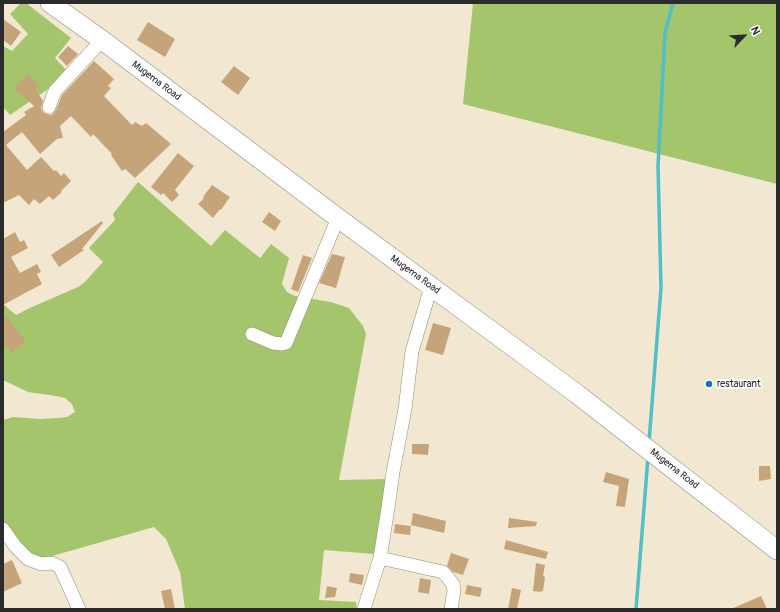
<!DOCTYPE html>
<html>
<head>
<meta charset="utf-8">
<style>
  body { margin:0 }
  #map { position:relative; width:780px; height:612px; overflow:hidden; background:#f2e8d1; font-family:Pangolin,sans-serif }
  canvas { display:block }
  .frame { position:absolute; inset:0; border:4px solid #2b2b2b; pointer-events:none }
  .north { position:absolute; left:724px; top:16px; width:40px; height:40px; -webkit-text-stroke:3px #fff; paint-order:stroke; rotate:65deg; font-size:11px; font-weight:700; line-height:16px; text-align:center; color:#2b2b2b }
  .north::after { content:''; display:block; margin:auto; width:14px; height:18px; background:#2b2b2b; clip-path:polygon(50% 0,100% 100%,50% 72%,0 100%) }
</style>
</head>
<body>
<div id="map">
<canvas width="780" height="612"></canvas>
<div class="frame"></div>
<div class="north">N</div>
</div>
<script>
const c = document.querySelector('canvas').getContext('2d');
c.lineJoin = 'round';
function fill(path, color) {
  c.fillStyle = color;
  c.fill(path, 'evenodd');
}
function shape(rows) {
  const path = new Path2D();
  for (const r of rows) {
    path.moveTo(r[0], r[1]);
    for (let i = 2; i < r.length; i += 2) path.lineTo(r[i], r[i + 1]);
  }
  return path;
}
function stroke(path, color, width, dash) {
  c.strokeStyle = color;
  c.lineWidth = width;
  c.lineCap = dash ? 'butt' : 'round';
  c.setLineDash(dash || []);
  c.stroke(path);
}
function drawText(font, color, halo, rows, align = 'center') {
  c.font = font + ' Pangolin,sans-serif';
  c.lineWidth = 3.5;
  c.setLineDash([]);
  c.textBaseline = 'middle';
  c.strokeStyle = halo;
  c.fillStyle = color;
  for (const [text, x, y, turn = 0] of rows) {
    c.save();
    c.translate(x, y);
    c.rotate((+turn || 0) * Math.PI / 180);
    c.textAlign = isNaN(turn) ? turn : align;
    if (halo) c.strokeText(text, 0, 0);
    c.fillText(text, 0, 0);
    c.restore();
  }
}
fill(shape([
  [21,3,26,3,71,38,55,58,68,72,57,83,10,115,3,107,3,46,12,51,28,34,10,14],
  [473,3,777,3,777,184,463,104],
  [138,182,211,246,225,230,260,258,271,244,289,258,282,284,287,292,295,296,331,302,349,308,363,326,366,334,339,480,387,479,374,554,324,550,319,600,356,602,357,609,185,609,180,572,166,539,154,527,24,564,3,529,3,420,13,417,40,419,58,418,67,417,75,412,72,404,65,398,56,396,28,392,3,380,3,304,16,315,32,307,78,287,85,282,91,275,103,262,89,248,115,220,113,214]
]), '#a5c56d');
stroke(shape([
  [649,442,661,288,658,166,665,33,673,3],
  [636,609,648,457]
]), '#51bfc6', 3.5);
fill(shape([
  [3,19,21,32,11,46,3,40],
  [148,22,175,39,165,57,137,40],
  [68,46,78,54,67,66,58,57],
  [94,61,114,79,108,86,111,88,104,96,132,125,135,122,142,126,146,123,171,144,135,178,125,169,122,171,111,155,112,154,93,134,91,137,71,116,60,126,63,138,57,139,40,154,22,132,6,145,27,170,41,157,54,171,56,170,61,176,64,173,71,181,61,191,62,192,53,200,49,196,40,204,34,199,29,205,19,195,3,203,3,132,26,115,24,112,34,106,14,88,27,74,40,86,36,90,43,101,41,108,43,112,46,114,51,115,54,113,56,110,62,95],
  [234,66,250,78,238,95,221,82],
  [178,153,194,166,175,190,179,195,172,202,163,193,161,195,151,187],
  [212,185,230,197,221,210,220,209,213,218,198,204,204,198,203,197],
  [269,212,281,221,275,231,262,222],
  [102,221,103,223,82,249,84,250,59,267,51,255],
  [15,232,20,242,24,240,28,248,11,257,20,273,37,264,41,272,37,274,42,284,3,305,3,239],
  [332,254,345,257,336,288,319,283],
  [303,255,312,258,298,292,291,289],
  [3,313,26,341,12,353,3,342],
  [433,323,451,328,443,355,425,350],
  [412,444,429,444,428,455,412,454],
  [759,466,770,466,771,479,759,481],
  [606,472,629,479,625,507,616,506,619,486,603,482],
  [413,513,446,521,444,533,411,525],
  [509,518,537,522,536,526,508,528],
  [395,524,411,526,410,535,394,533],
  [506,540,548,552,546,559,504,549],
  [451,553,469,559,463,575,453,572,447,566],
  [12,560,22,583,3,592,3,564],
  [536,563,545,565,543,576,545,577,543,591,541,591,541,592,533,591],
  [350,573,364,575,362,585,349,582],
  [420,578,431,580,429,594,418,592],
  [467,585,482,588,480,597,465,594],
  [327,586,337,588,335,597,325,598],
  [512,588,521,590,517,609,508,609],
  [171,589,175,609,165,609,161,591],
  [761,596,767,609,731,609]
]), '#c5a479');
const street = shape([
  [49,107,53,96,55,91,102,40],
  [252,334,273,343,282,344,286,343,338,218],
  [3,529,15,546,28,559,41,564,52,563,60,567,79,609],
  [380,558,443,572,449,579,453,584,454,591,451,609],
  [364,609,380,558,388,508,393,472,405,409,412,351,431,287]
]);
const secondary = shape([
  [50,3,102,40,338,218,577,394,777,550]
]);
stroke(street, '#8e8a7e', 14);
stroke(secondary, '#8e8a7e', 20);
stroke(street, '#fff', 13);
stroke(secondary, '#fff', 19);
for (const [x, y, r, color] of [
  [709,384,4,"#1f6fb2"]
]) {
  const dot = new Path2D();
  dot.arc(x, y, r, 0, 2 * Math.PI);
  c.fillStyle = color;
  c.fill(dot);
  stroke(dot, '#fff', 1.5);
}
drawText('10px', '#2b2b2b', '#fff', [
  ["Mugema Road",156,81,37],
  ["Mugema Road",415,275,36],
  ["Mugema Road",674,469,38]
]);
drawText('10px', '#2b2b2b', '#fff', [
  ["restaurant",717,384]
], 'left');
</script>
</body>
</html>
